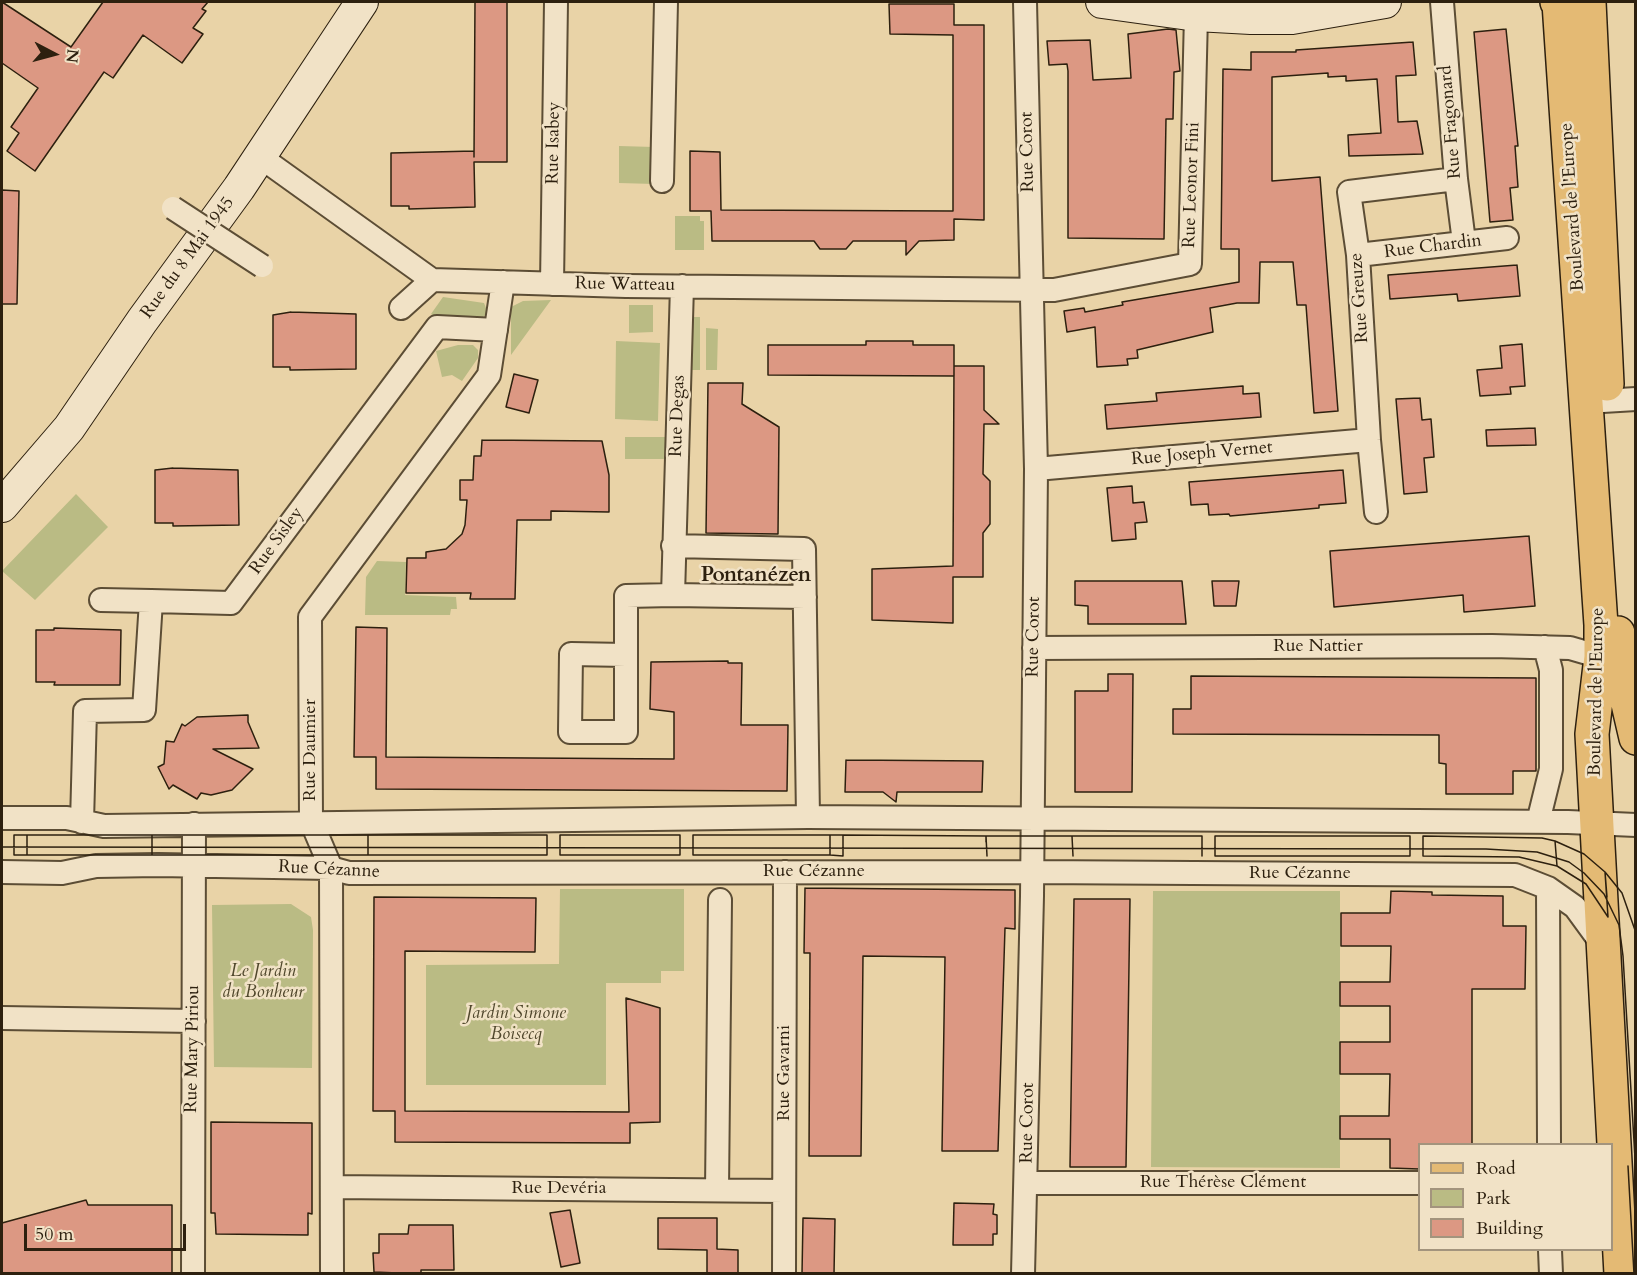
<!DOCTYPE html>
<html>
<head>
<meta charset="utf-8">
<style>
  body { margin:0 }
  #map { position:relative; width:1637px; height:1275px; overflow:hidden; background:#e9d3a7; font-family:Cardo,serif }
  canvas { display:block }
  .frame { position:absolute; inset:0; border:3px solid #2d200f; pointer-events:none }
  .legend { position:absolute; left:1418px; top:1143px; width:195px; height:108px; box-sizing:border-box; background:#f1e2c6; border:2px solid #a3947d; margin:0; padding:8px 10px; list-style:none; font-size:18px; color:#2d200f }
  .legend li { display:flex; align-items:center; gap:12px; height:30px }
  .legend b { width:30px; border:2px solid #a3947d }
  .north { position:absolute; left:24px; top:24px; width:60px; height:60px; -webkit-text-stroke:4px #f1e2c6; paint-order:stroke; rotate:96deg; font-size:16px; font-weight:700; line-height:24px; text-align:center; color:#2d200f }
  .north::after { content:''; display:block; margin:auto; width:21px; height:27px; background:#2d200f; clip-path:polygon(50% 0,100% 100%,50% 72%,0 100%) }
  .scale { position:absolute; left:24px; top:1224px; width:162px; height:27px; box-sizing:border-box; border:3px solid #2d200f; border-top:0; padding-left:8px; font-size:18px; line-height:21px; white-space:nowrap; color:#2d200f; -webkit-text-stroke:4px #f1e2c6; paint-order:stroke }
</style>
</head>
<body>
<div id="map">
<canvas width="1637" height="1275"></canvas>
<div class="frame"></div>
<ul class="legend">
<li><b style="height:8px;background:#e4ba74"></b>Road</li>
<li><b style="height:16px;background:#babb84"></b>Park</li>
<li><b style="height:16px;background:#dc9883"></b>Building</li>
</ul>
<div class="north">N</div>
<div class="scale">50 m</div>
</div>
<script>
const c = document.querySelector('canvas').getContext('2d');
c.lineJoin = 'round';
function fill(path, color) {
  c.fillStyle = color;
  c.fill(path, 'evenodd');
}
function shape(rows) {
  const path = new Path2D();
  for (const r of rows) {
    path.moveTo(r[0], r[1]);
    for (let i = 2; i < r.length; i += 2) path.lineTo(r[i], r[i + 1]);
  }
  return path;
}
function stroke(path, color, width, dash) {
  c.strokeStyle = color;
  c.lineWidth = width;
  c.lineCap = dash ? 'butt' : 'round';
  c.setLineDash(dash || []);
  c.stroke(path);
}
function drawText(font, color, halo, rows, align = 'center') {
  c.font = font + ' Cardo,serif';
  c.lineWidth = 5;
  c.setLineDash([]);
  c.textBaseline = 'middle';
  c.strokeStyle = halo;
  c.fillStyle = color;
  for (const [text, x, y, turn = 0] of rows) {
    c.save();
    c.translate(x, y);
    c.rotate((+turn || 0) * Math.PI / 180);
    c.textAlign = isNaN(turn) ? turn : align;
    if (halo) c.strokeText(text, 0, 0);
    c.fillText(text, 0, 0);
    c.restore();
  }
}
fill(shape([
  [619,146,654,147,654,184,619,183],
  [675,216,700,216,700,221,704,221,704,250,675,250],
  [443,297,484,303,488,313,483,317,435,317,431,314],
  [551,300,511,355,511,307,523,301],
  [629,305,653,305,653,332,629,333],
  [687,317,700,317,700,370,686,370],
  [706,328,718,329,717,370,706,370],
  [616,341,660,343,658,421,615,419],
  [458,345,473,345,478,350,478,358,462,381,452,375,442,377,436,351],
  [625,437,668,437,668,459,625,459],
  [76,494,108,527,35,600,2,571],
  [377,561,406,562,405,595,456,597,457,609,451,609,450,615,365,615,366,577],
  [560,889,684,889,684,971,661,971,661,983,606,983,606,1085,426,1085,426,965,559,964],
  [1153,891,1340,891,1340,1168,1151,1167],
  [291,904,311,917,313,930,312,1068,214,1067,212,905]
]), '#babb84');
const building = shape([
  [2,2,71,47,103,2,208,2,202,9,206,11,193,28,203,34,182,63,143,35,113,78,104,72,35,171,7,151,19,133,11,127,38,88,2,63,2,2],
  [475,2,507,2,507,162,474,162,475,207,409,209,409,206,391,206,391,153,474,151,474,157,475,2],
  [889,4,954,4,954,25,984,25,984,220,954,219,954,240,919,241,906,255,906,241,853,241,846,249,820,249,814,241,712,241,711,211,690,211,690,151,720,152,721,210,953,211,953,35,890,34,889,4],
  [1168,29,1176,30,1180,71,1174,72,1173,119,1166,119,1164,239,1068,238,1068,71,1067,64,1049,65,1047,41,1090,40,1093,80,1131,78,1128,34,1168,29],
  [1506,29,1518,146,1515,146,1518,187,1510,188,1513,220,1490,222,1474,32,1506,29],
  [1413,42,1416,75,1396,76,1398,122,1417,121,1423,154,1349,156,1348,135,1381,133,1377,79,1346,81,1346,76,1328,77,1328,73,1272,77,1272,181,1320,177,1338,411,1314,413,1306,305,1297,305,1293,262,1260,262,1259,303,1237,303,1210,308,1213,332,1137,350,1138,358,1127,359,1128,365,1097,367,1095,327,1067,332,1064,311,1084,308,1085,312,1123,305,1122,302,1239,282,1239,249,1221,249,1223,69,1251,70,1251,52,1296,52,1296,50,1413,42],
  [2,190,19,191,17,304,2,304,2,190],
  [1517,265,1520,296,1458,301,1457,294,1390,299,1388,275,1517,265],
  [291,312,356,314,356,369,290,370,290,367,273,367,273,315,291,312],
  [866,341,913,341,913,345,954,345,954,376,768,375,768,345,866,345,866,341],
  [1522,344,1525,386,1510,387,1511,394,1480,396,1477,370,1502,368,1500,346,1522,344],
  [954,366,984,366,984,410,999,424,984,424,983,474,990,481,990,524,983,533,983,577,953,577,953,623,872,620,872,569,953,566,954,366],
  [514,374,538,380,529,413,506,407,514,374],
  [708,383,743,383,742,404,779,427,778,534,706,533,708,383],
  [1243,386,1243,394,1259,393,1261,417,1107,429,1105,405,1157,401,1156,393,1243,386],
  [1420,398,1422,420,1431,419,1434,457,1424,458,1427,492,1404,494,1396,399,1420,398],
  [1535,428,1536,445,1487,446,1486,430,1535,428],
  [482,440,602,441,609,475,609,512,551,511,551,520,517,520,515,599,470,599,471,593,406,593,407,558,426,558,426,552,446,549,462,534,465,525,467,500,460,500,460,480,473,480,474,456,481,456,482,440],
  [173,468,238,470,239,525,173,526,173,523,155,523,155,470,173,468],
  [1343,470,1346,503,1319,505,1319,508,1230,516,1229,514,1209,515,1208,504,1191,505,1189,482,1343,470],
  [1132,486,1133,503,1144,502,1147,522,1135,523,1136,539,1112,541,1107,488,1132,486],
  [1529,536,1535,606,1464,612,1463,595,1334,607,1330,551,1529,536],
  [1075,581,1182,581,1186,624,1088,624,1088,606,1075,605,1075,581],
  [1212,581,1239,581,1236,606,1214,606,1212,581],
  [356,627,387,628,386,757,674,759,674,712,650,709,651,662,728,661,728,663,742,663,741,725,788,725,787,791,376,789,376,757,354,757,356,627],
  [54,628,121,630,120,685,54,685,55,682,36,682,36,630,54,630,54,628],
  [1108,674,1133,674,1132,792,1075,792,1075,691,1108,691,1108,674],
  [1191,676,1536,678,1536,771,1513,771,1513,794,1446,794,1446,764,1439,763,1439,735,1173,734,1173,709,1191,709,1191,676],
  [248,715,248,722,259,748,213,749,253,769,232,790,211,795,201,793,197,799,173,785,169,789,158,767,164,764,166,741,174,742,182,724,185,726,197,717,248,715],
  [846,760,983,761,982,792,897,792,896,802,883,792,845,792,846,760],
  [805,888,1015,890,1015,929,1005,928,998,1151,942,1151,945,957,863,956,861,1156,809,1156,810,953,804,953,805,888],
  [1391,891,1432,892,1432,895,1503,896,1503,926,1526,926,1525,989,1472,989,1472,1144,1419,1144,1419,1169,1390,1168,1390,1139,1340,1139,1340,1116,1389,1116,1390,1074,1340,1074,1340,1042,1390,1042,1390,1006,1340,1006,1340,982,1390,982,1391,946,1341,946,1341,913,1390,913,1391,891],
  [374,897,536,898,535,952,405,951,405,1111,629,1112,626,998,660,1008,660,1122,630,1123,630,1143,395,1142,395,1111,373,1111,374,897],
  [1074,899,1130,899,1126,1167,1070,1167,1074,899],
  [211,1122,312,1123,312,1214,308,1213,308,1235,216,1234,215,1213,211,1213,211,1122],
  [86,1200,88,1205,172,1205,172,1274,2,1274,2,1223,86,1200],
  [954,1203,994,1204,993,1214,997,1215,997,1234,993,1234,993,1245,953,1245,954,1203],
  [570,1210,580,1263,561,1267,550,1213,570,1210],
  [658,1218,717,1218,717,1249,738,1250,738,1274,707,1274,707,1250,658,1249,658,1218],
  [803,1218,835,1219,834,1274,802,1274,803,1218],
  [409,1225,453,1225,454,1270,421,1270,421,1274,374,1272,373,1253,379,1253,379,1234,408,1234,409,1225]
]);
fill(building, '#dc9883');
stroke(building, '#2d200f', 1.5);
const street = shape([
  [1442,2,1456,179,1464,242],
  [259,156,432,280,626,286,1054,290,1190,264,1196,15],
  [662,181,666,2],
  [1358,255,1507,238],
  [552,284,556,2],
  [682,286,673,595,805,597],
  [401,308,432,280],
  [1586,402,1636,399],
  [1036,469,1369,440],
  [1376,512,1369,440,1358,255,1349,192,1456,179],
  [673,546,804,549,808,817],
  [101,600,151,601],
  [1034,648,1492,646,1570,648,1601,657],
  [626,655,571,654,570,732,626,732,626,596,673,595],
  [2,818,67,818,104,826,808,817,1568,822,1636,825],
  [82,822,85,711,144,710,151,601,231,603,437,327,496,330],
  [1538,822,1551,769,1551,670,1545,647],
  [2,872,62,873,96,866,158,865,331,868,349,873,1033,872,1515,875,1548,888,1575,907,1602,944],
  [1548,888,1549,1144],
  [2,1018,194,1021],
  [1026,1183,1420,1183],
  [333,1187,784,1191],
  [717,1190,720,900],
  [1550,1250,1551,1274],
  [193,1274,194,824],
  [332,1274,331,868,311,821,310,617,489,375,503,282],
  [784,1274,785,872],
  [1023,1274,1032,896,1036,469,1025,2]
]);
const secondary = shape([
  [1102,2,1196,15,1251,18,1292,18,1385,2],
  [2,506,69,428,142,321,239,188,362,2]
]);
const primary = shape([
  [1557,2,1571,7,1589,2,1607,384],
  [1559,3,1601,625,1601,657,1592,734,1621,1274],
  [1618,633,1619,665,1636,738]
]);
stroke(street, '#5c4d35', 26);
stroke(secondary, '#2d200f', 34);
stroke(primary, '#2d200f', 36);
stroke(street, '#f1e2c6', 22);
stroke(secondary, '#f1e2c6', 32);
stroke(primary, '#e4ba74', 33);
stroke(shape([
  [14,835,27,835,27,855,14,855,14,835],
  [27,835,152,835,152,855,27,855,27,835],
  [152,835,368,835,368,855,152,855,152,835],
  [368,835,547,835,547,855,368,855,368,835],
  [560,835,680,835,680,855,560,855,560,835],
  [693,835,830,835,830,855,693,855,693,835],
  [843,835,843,856,830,855,830,835,843,835,986,836,986,842],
  [1072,836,1073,856],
  [1215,836,1410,836,1410,856,1215,856,1215,836],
  [1423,836,1542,838,1555,841,1557,866,1519,857,1423,856,1423,836],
  [1555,841,1584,854,1605,872,1608,917,1586,884,1557,866,1555,841],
  [2,847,1486,849,1537,852,1569,862,1584,873,1604,894,1619,925,1623,956,1636,1175],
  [987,856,986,836,1202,836,1202,856],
  [1607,897,1605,872,1622,893,1636,933],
  [1628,1166,1634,1274]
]), '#2d200f', 1.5);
const streetBridge = shape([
  [173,208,262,266]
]);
stroke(streetBridge, '#5c4d35', 26, []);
stroke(streetBridge, '#f1e2c6', 22);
drawText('18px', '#2d200f', '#f1e2c6', [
  ["Rue Fragonard",1451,122,-95],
  ["Rue Isabey",554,143,-89],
  ["Rue Corot",1028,152,-91],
  ["Rue Leonor Fini",1192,185,-88],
  ["Boulevard de l'Europe",1573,207,-94],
  ["Rue Chardin",1433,247,-7],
  ["Rue du 8 Mai 1945",188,258,-54],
  ["Rue Watteau",625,285,1],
  ["Rue Greuze",1360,298,-94],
  ["Rue Degas",678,416,-88],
  ["Rue Joseph Vernet",1202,454,-5],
  ["Rue Sisley",277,541,-54],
  ["Rue Corot",1034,637,-89],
  ["Rue Nattier",1318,647],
  ["Boulevard de l'Europe",1597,692,-89],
  ["Rue Daumier",311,750,-90],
  ["Rue Cézanne",329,870,3],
  ["Rue Cézanne",814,872],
  ["Rue Cézanne",1300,874],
  ["Rue Mary Piriou",193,1049,-89],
  ["Rue Gavarni",785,1073,-90],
  ["Rue Corot",1028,1123,-89],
  ["Rue Thérèse Clément",1223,1183],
  ["Rue Devéria",559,1189]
]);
drawText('italic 18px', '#50472c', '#f1e2c6', [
  ["Le Jardin",263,972],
  ["du Bonheur",263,993],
  ["Jardin Simone",516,1014],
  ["Boisecq",516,1035]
]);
drawText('bold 21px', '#2d200f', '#f1e2c6', [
  ["Pontanézen",756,576]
]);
</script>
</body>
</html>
